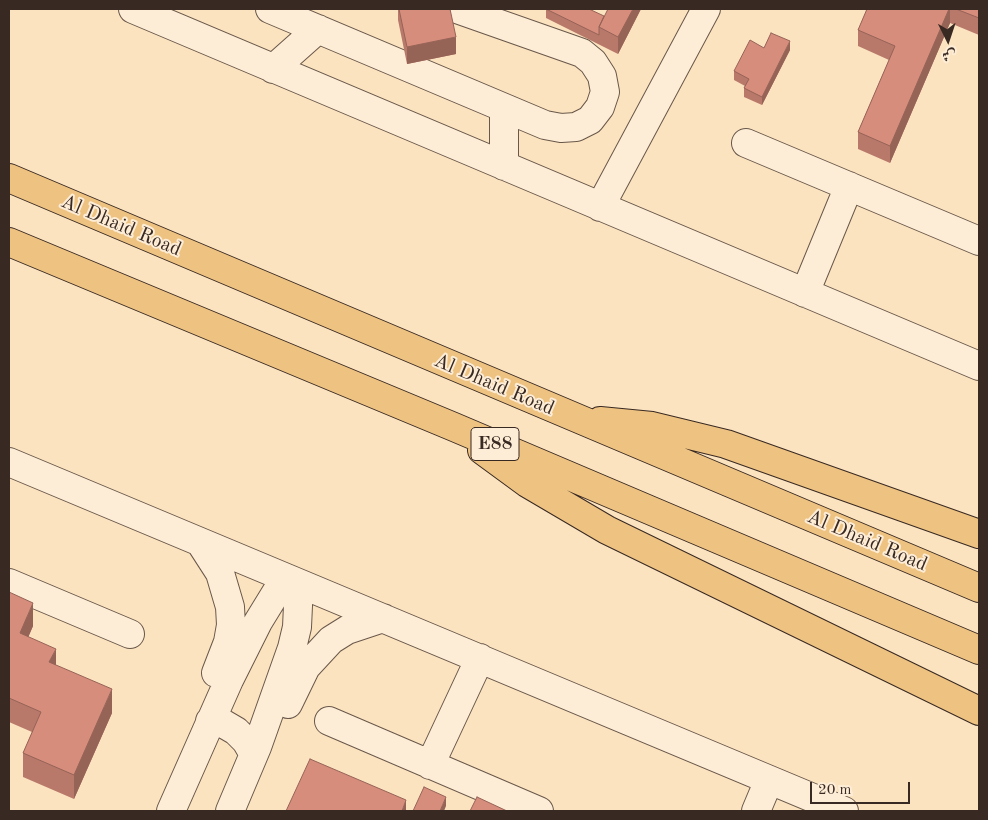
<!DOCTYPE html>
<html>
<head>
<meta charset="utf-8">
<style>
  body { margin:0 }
  #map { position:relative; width:988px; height:820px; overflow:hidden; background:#fce3c0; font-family:"Old Standard TT",Amiri,serif }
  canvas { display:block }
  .frame { position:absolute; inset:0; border:10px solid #382922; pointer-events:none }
  .north { position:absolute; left:923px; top:15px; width:50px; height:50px; -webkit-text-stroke:4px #fdedd6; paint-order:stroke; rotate:176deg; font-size:14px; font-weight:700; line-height:20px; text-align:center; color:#382922 }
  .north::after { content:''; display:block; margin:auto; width:18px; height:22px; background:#382922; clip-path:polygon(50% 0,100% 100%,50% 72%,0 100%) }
  .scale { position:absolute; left:810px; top:782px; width:100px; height:22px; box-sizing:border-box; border:2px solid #382922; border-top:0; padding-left:6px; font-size:15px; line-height:18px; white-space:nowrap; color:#382922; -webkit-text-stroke:4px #fdedd6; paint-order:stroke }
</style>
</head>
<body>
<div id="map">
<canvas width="988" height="820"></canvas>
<div class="frame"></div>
<div class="north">ش</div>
<div class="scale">20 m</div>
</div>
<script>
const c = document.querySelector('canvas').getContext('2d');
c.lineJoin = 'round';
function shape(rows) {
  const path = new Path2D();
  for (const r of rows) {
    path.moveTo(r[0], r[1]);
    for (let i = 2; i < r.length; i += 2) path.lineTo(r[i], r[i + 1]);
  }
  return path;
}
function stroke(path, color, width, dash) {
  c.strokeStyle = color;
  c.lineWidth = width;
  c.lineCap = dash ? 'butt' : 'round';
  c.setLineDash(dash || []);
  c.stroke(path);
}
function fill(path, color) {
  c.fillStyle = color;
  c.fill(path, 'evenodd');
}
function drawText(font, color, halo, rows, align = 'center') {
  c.font = font + ' "Old Standard TT",serif';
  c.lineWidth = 4;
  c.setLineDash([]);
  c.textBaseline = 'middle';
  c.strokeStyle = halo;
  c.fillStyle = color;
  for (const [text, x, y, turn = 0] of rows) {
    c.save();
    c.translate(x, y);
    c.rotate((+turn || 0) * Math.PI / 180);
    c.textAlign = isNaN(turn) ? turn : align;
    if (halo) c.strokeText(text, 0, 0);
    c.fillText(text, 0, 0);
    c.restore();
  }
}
const minor = shape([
  [133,9,979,366],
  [270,9,545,125,561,128,576,127,590,120,600,107,605,92,602,76,593,62,582,53,457,9],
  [273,69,318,29],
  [504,108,504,166],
  [746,143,979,241],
  [600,207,706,9],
  [805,293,849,186],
  [9,462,844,811],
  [200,542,220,573,230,607,231,625,228,642,216,673],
  [9,583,130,634],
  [288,704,306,667,331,640,347,630,383,618],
  [210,721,224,724,236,731,246,741,253,753],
  [329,721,539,811],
  [430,765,480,658],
  [171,811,229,680,258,622,285,578],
  [230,811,257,747,292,648,297,627,299,584],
  [756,811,769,780]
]);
const highway = shape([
  [9,178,979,588],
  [9,242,454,427,979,650],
  [600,421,652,426,726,444,979,534],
  [482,450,527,483,607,530,979,711]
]);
stroke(minor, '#69584a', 30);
stroke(highway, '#382922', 30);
stroke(minor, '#fdedd6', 28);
stroke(highway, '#eec280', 28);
fill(shape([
  [398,9,450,9,456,54,407,64,398,20],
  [546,9,604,16,641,9,618,54,546,18],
  [867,9,979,9,979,35,950,23,890,163,858,149,858,132,889,60,858,46,858,30],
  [764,48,790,50,762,105,744,97,744,88,745,86,734,80,734,71],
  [979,126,979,139,978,138,978,130],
  [9,592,33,626,28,637,56,665,112,713,74,799,23,777,23,753,32,732,9,722]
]), '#b8796b');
fill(shape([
  [633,9,641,9,618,54,618,37],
  [949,9,950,9,950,23,890,163,890,146],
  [456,37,456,54,407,64,407,47],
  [790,41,790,50,762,105,762,97],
  [33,603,33,626,20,657,20,633],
  [56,649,56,672,49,662],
  [112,689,112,713,74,799,74,775],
  [446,797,446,806,444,811,440,811],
  [406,800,406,811,402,811]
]), '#966357');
const building = shape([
  [399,9,450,9,456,37,407,47,399,9],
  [546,9,589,9,604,16,599,27,599,35,546,9],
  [608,9,633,9,618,37,599,27,608,9],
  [867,9,949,9,890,146,858,132,895,46,858,30,867,9],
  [956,9,979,9,979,18,956,9],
  [771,33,790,41,762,97,744,88,749,79,734,71,750,40,764,48,771,33],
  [9,592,33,603,20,633,56,649,49,662,112,689,74,775,23,753,41,712,9,698,9,592],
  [310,759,406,800,402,811,286,811,310,759],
  [424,787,446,797,440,811,413,811,424,787],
  [477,797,507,811,470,811,477,797]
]);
fill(building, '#d68d7c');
stroke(building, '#966357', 1);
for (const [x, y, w] of [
  [495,444,48]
]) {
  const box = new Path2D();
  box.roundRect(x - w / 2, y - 16.5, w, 33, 4);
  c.fillStyle = '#fdedd6';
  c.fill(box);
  stroke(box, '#382922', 1);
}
drawText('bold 19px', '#382922', null, [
  ["E88",495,444]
]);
drawText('20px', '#382922', '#fdedd6', [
  ["Al Dhaid Road",121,226,23],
  ["Al Dhaid Road",494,385,23],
  ["Al Dhaid Road",867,541,23]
]);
</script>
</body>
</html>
